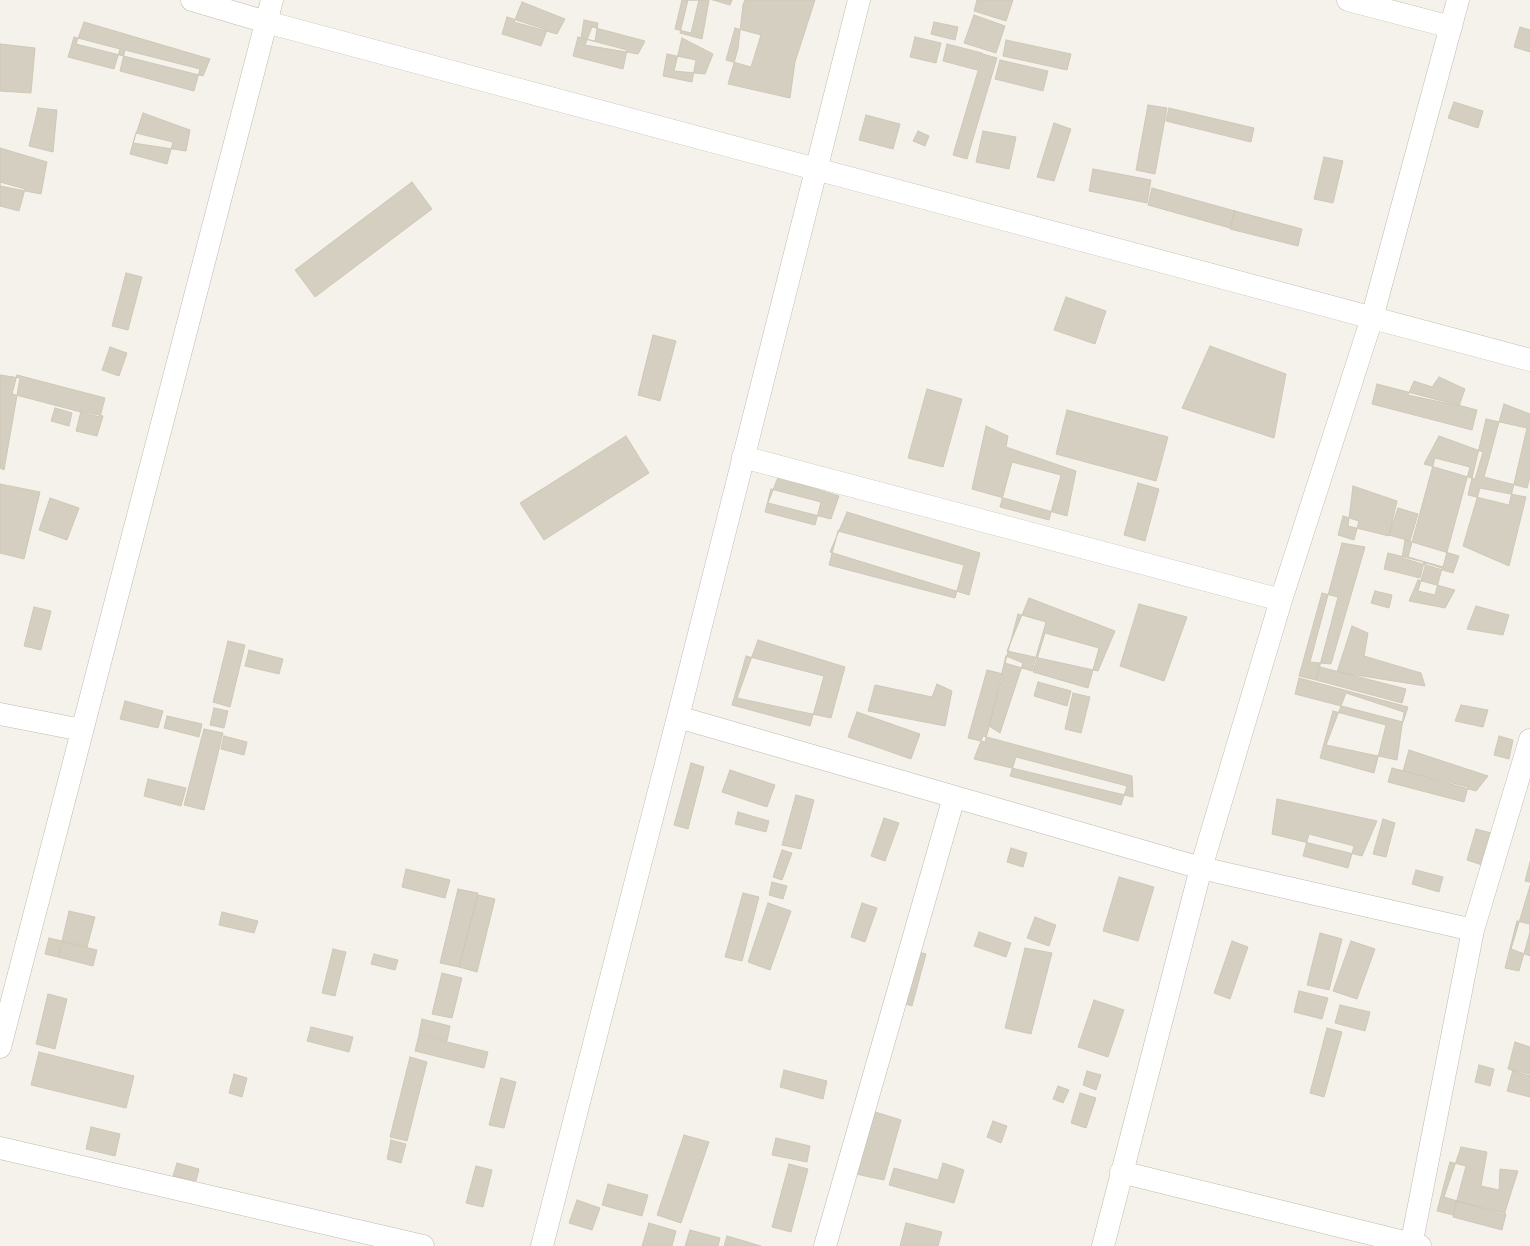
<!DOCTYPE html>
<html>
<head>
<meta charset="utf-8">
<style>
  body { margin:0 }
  canvas { display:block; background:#f4f2eb }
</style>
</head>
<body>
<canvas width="1530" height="1246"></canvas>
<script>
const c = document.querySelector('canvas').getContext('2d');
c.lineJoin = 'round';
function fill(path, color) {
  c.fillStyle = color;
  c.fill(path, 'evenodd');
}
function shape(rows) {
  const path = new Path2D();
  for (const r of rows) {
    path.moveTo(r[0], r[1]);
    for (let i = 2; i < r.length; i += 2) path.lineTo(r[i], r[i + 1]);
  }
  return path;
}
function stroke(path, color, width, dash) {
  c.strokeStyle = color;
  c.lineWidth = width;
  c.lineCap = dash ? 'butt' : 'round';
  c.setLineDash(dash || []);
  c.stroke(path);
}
const building = shape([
  [682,0,699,0,691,33,675,29,682,0],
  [688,0,709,0,702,39,680,33,688,0],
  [713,0,732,0,730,5,713,0],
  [745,0,815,0,795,62,790,98,728,84,738,49,743,5,745,0],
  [977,0,1013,0,1006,21,974,11,977,0],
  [522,2,565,19,557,34,514,22,522,2],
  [974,15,1005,26,996,53,964,43,974,15],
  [507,17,547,30,541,46,502,34,507,17],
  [584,20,598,23,595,41,581,38,584,20],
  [84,22,210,59,203,76,76,44,84,22],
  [934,22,958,27,955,40,931,34,934,22],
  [592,27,645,41,638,54,585,45,592,27],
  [1520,27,1530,30,1530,52,1514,47,1520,27],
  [735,28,761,35,751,67,726,60,735,28],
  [74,37,120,49,114,69,68,57,74,37],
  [578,37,627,50,623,69,573,56,578,37],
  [915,37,941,43,936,63,910,57,915,37],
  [682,38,713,54,705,74,674,71,682,38],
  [1006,40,1071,54,1067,70,1003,56,1006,40],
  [0,44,35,48,31,93,0,91,0,44],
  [947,44,982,53,977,70,943,61,947,44],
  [125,50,200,69,194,91,120,71,125,50],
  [667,54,696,60,692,82,663,76,667,54],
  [983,54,997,58,967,159,953,155,983,54],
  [1000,60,1048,71,1043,91,995,79,1000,60],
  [1454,102,1483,111,1478,128,1448,118,1454,102],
  [1148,105,1167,108,1155,174,1136,170,1148,105],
  [38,108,57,110,53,152,29,146,38,108],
  [1169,108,1254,128,1251,142,1166,121,1169,108],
  [143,113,190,130,186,151,133,143,143,113],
  [866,115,900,124,893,149,859,140,866,115],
  [1054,123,1071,129,1054,181,1037,177,1054,123],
  [918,131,929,136,925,146,913,141,918,131],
  [983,131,1016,137,1009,169,976,162,983,131],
  [136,133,173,142,167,164,130,154,136,133],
  [0,148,47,162,41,194,0,186,0,148],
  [1324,157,1343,161,1333,203,1314,199,1324,157],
  [1093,169,1151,180,1147,203,1089,191,1093,169],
  [0,182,25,189,19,211,0,206,0,182],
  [412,182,432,209,315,297,295,270,412,182],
  [1152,188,1235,211,1230,228,1148,205,1152,188],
  [1235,211,1302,229,1298,246,1230,229,1235,211],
  [126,273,142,277,128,330,112,326,126,273],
  [1066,297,1106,311,1095,344,1054,330,1066,297],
  [653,335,676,341,660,401,638,395,653,335],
  [1210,346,1286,374,1274,438,1182,408,1210,346],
  [110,347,127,353,119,376,102,370,110,347],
  [0,375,20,378,4,470,0,468,0,375],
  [17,375,105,398,100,417,12,394,17,375],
  [1439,377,1465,389,1459,406,1408,395,1414,381,1432,387,1439,377],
  [1377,384,1477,410,1472,430,1372,404,1377,384],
  [927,389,962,399,943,467,908,458,927,389],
  [1504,404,1530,414,1530,477,1527,488,1484,477,1504,404],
  [55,408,72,413,69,426,51,421,55,408],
  [1067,410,1168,437,1156,481,1056,454,1067,410],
  [81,411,103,416,97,436,76,431,81,411],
  [1486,419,1527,428,1509,505,1468,495,1486,419],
  [986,426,1008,436,1006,447,1076,471,1067,516,972,489,986,426],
  [626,436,649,473,544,540,520,503,626,436],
  [1439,436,1483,452,1475,479,1424,464,1439,436],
  [1435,458,1470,467,1443,567,1408,557,1435,458],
  [1012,462,1061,475,1049,520,1000,507,1012,462],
  [778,477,839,496,831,519,768,503,778,477],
  [1138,483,1159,489,1145,541,1124,535,1138,483],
  [0,484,40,492,24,559,0,553,0,484],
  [1353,486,1397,501,1389,536,1348,526,1353,486],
  [1480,488,1526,497,1509,566,1463,546,1480,488],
  [771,489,821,502,815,525,765,512,771,489],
  [50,498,79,508,67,540,39,530,50,498],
  [1398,508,1418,514,1410,541,1389,535,1398,508],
  [847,512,980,553,969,595,830,552,847,512],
  [1343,516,1359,521,1354,540,1338,535,1343,516],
  [838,531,964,565,955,598,829,565,838,531],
  [1405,540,1459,556,1453,573,1402,558,1405,540],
  [1342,543,1365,547,1331,664,1310,662,1342,543],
  [1388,553,1424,562,1420,578,1384,569,1388,553],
  [1426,563,1442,568,1435,595,1418,591,1426,563],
  [1418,580,1455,590,1445,608,1409,601,1418,580],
  [1375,591,1392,595,1389,608,1371,603,1375,591],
  [1322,593,1338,597,1316,680,1299,676,1322,593],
  [1029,598,1115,631,1098,671,1007,651,1029,598],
  [1139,604,1187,617,1164,681,1120,666,1139,604],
  [1476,606,1509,615,1503,635,1467,629,1476,606],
  [34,607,51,611,41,650,24,646,34,607],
  [1018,614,1046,622,1032,671,1005,663,1018,614],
  [1352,626,1368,633,1364,656,1421,673,1425,686,1337,672,1352,626],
  [1045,633,1099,648,1088,688,1033,672,1045,633],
  [758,640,845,667,831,718,737,698,758,640],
  [228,641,245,645,230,707,213,702,228,641],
  [249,650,283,659,279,674,245,666,249,650],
  [746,656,824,676,810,726,732,705,746,656],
  [1006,656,1023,663,1000,733,989,726,1006,656],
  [1320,667,1406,689,1402,703,1316,680,1320,667],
  [987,670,1003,674,985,742,968,738,987,670],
  [1299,678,1408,707,1403,722,1295,694,1299,678],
  [1038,682,1071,691,1067,706,1034,696,1038,682],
  [937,684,952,691,945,726,868,711,875,685,932,697,937,684],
  [1073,693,1090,697,1081,733,1065,729,1073,693],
  [1346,693,1404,712,1397,760,1326,745,1346,693],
  [125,701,163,711,158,728,120,719,125,701],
  [1461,705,1488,710,1483,727,1455,721,1461,705],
  [214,708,228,711,224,728,210,725,214,708],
  [1333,711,1386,725,1374,773,1320,758,1333,711],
  [857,712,920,734,911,759,848,737,857,712],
  [167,716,202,724,199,737,164,728,167,716],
  [204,729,223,733,204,810,184,805,204,729],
  [224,736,247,742,244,755,221,749,224,736],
  [983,736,1132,776,1133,797,974,759,983,736],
  [1499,736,1513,740,1509,759,1494,755,1499,736],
  [1409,750,1488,776,1476,791,1403,771,1409,750],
  [1016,757,1127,786,1121,805,1010,776,1016,757],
  [691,763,704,767,688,829,674,825,691,763],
  [1392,768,1468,787,1464,802,1388,782,1392,768],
  [730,770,775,785,767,807,722,792,730,770],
  [148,779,186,788,181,806,144,796,148,779],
  [796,795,814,800,801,849,782,845,796,795],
  [1277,799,1377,821,1362,856,1272,834,1277,799],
  [738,812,769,821,766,832,735,824,738,812],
  [884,818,899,823,885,861,871,856,884,818],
  [1383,819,1395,823,1386,857,1373,854,1383,819],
  [1476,829,1491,833,1482,865,1467,860,1476,829],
  [1309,834,1354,846,1348,868,1303,856,1309,834],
  [1011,848,1027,853,1023,867,1007,862,1011,848],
  [782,850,792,853,782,880,773,877,782,850],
  [1530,862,1530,882,1525,881,1530,862],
  [406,869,450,880,445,898,402,887,406,869],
  [1416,870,1443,877,1439,892,1412,884,1416,870],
  [1119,877,1154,887,1138,941,1103,931,1119,877],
  [772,882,787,886,783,899,769,895,772,882],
  [1530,886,1530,956,1511,949,1530,886],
  [458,889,478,893,459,967,440,963,458,889],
  [743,893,759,897,742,961,725,957,743,893],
  [478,895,495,899,477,972,459,967,478,895],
  [768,903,791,911,770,970,748,962,768,903],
  [862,903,877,908,865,942,851,937,862,903],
  [69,911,95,917,87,947,62,941,69,911],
  [222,912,258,921,254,933,219,925,222,912],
  [1035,917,1056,925,1049,946,1027,938,1035,917],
  [1517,921,1530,924,1530,932,1519,971,1505,968,1517,921],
  [979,932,1011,943,1006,957,974,946,979,932],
  [1320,933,1342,939,1329,990,1307,985,1320,933],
  [49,938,62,941,58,957,45,954,49,938],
  [1232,941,1248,947,1230,999,1214,993,1232,941],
  [1351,941,1375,949,1357,999,1333,991,1351,941],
  [63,942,97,950,93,966,58,957,63,942],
  [1025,948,1052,953,1031,1034,1005,1028,1025,948],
  [333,949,346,952,335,996,322,993,333,949],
  [912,950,926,954,912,1006,898,1002,912,950],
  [374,954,398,960,395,970,371,964,374,954],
  [442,973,462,978,452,1018,432,1014,442,973],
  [1299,991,1328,998,1322,1019,1294,1012,1299,991],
  [48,994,67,999,55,1049,36,1044,48,994],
  [1094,1000,1124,1010,1108,1057,1078,1047,1094,1000],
  [1340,1005,1370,1012,1365,1031,1335,1023,1340,1005],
  [422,1019,450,1026,447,1041,419,1034,422,1019],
  [311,1027,353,1037,349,1052,307,1041,311,1027],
  [1327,1028,1342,1032,1324,1097,1310,1093,1327,1028],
  [419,1035,488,1052,484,1068,415,1051,419,1035],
  [1515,1042,1530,1047,1530,1076,1508,1069,1515,1042],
  [39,1052,134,1076,126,1108,31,1085,39,1052],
  [410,1057,427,1062,407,1141,390,1137,410,1057],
  [1479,1065,1494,1069,1490,1086,1475,1082,1479,1065],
  [784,1070,827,1081,823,1099,780,1087,784,1070],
  [1513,1070,1530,1074,1530,1097,1507,1091,1513,1070],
  [1087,1071,1101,1075,1096,1090,1083,1085,1087,1071],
  [234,1074,247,1078,242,1097,229,1093,234,1074],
  [501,1078,516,1082,504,1128,489,1125,501,1078],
  [1058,1086,1069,1090,1063,1103,1053,1099,1058,1086],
  [1080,1093,1096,1098,1086,1128,1071,1123,1080,1093],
  [869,1110,901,1120,884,1180,851,1173,869,1110],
  [993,1121,1007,1126,1001,1143,987,1137,993,1121],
  [91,1127,120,1134,115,1156,86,1149,91,1127],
  [684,1135,709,1142,681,1223,657,1215,684,1135],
  [776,1138,810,1146,807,1162,772,1155,776,1138],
  [391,1140,406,1144,401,1163,387,1159,391,1140],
  [1461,1147,1487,1152,1481,1186,1499,1190,1500,1169,1518,1171,1504,1215,1444,1197,1461,1147],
  [1450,1162,1466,1166,1453,1215,1437,1211,1450,1162],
  [177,1163,199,1169,196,1181,173,1176,177,1163],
  [943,1163,964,1170,954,1203,889,1185,894,1168,938,1180,943,1163],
  [789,1164,808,1169,791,1232,772,1227,789,1164],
  [476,1166,492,1170,483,1207,466,1203,476,1166],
  [608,1184,648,1195,642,1216,602,1205,608,1184],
  [577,1200,600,1208,592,1230,569,1223,577,1200],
  [1457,1201,1506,1214,1502,1230,1453,1217,1457,1201],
  [649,1223,676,1231,672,1246,642,1246,649,1223],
  [906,1223,942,1232,938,1246,900,1246,906,1223],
  [690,1230,720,1238,718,1246,685,1246,690,1230],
  [727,1236,761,1246,724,1246,727,1236]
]);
fill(building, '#d5cfc2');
stroke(building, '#cfc8b6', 1);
const minor = shape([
  [192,0,266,22,1530,360],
  [1348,0,1451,27],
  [743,457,1281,600],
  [0,714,82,730],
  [678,717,1201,868,1473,930],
  [0,1047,272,0],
  [0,1148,423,1246],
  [1121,1172,1420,1246],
  [542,1246,678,717,859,0],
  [825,1246,954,797],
  [1103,1246,1201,868,1281,600,1372,318,1458,0],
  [1411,1246,1473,930,1530,740]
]);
stroke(minor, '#bfbbaf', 23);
stroke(minor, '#fff', 22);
</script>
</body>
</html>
